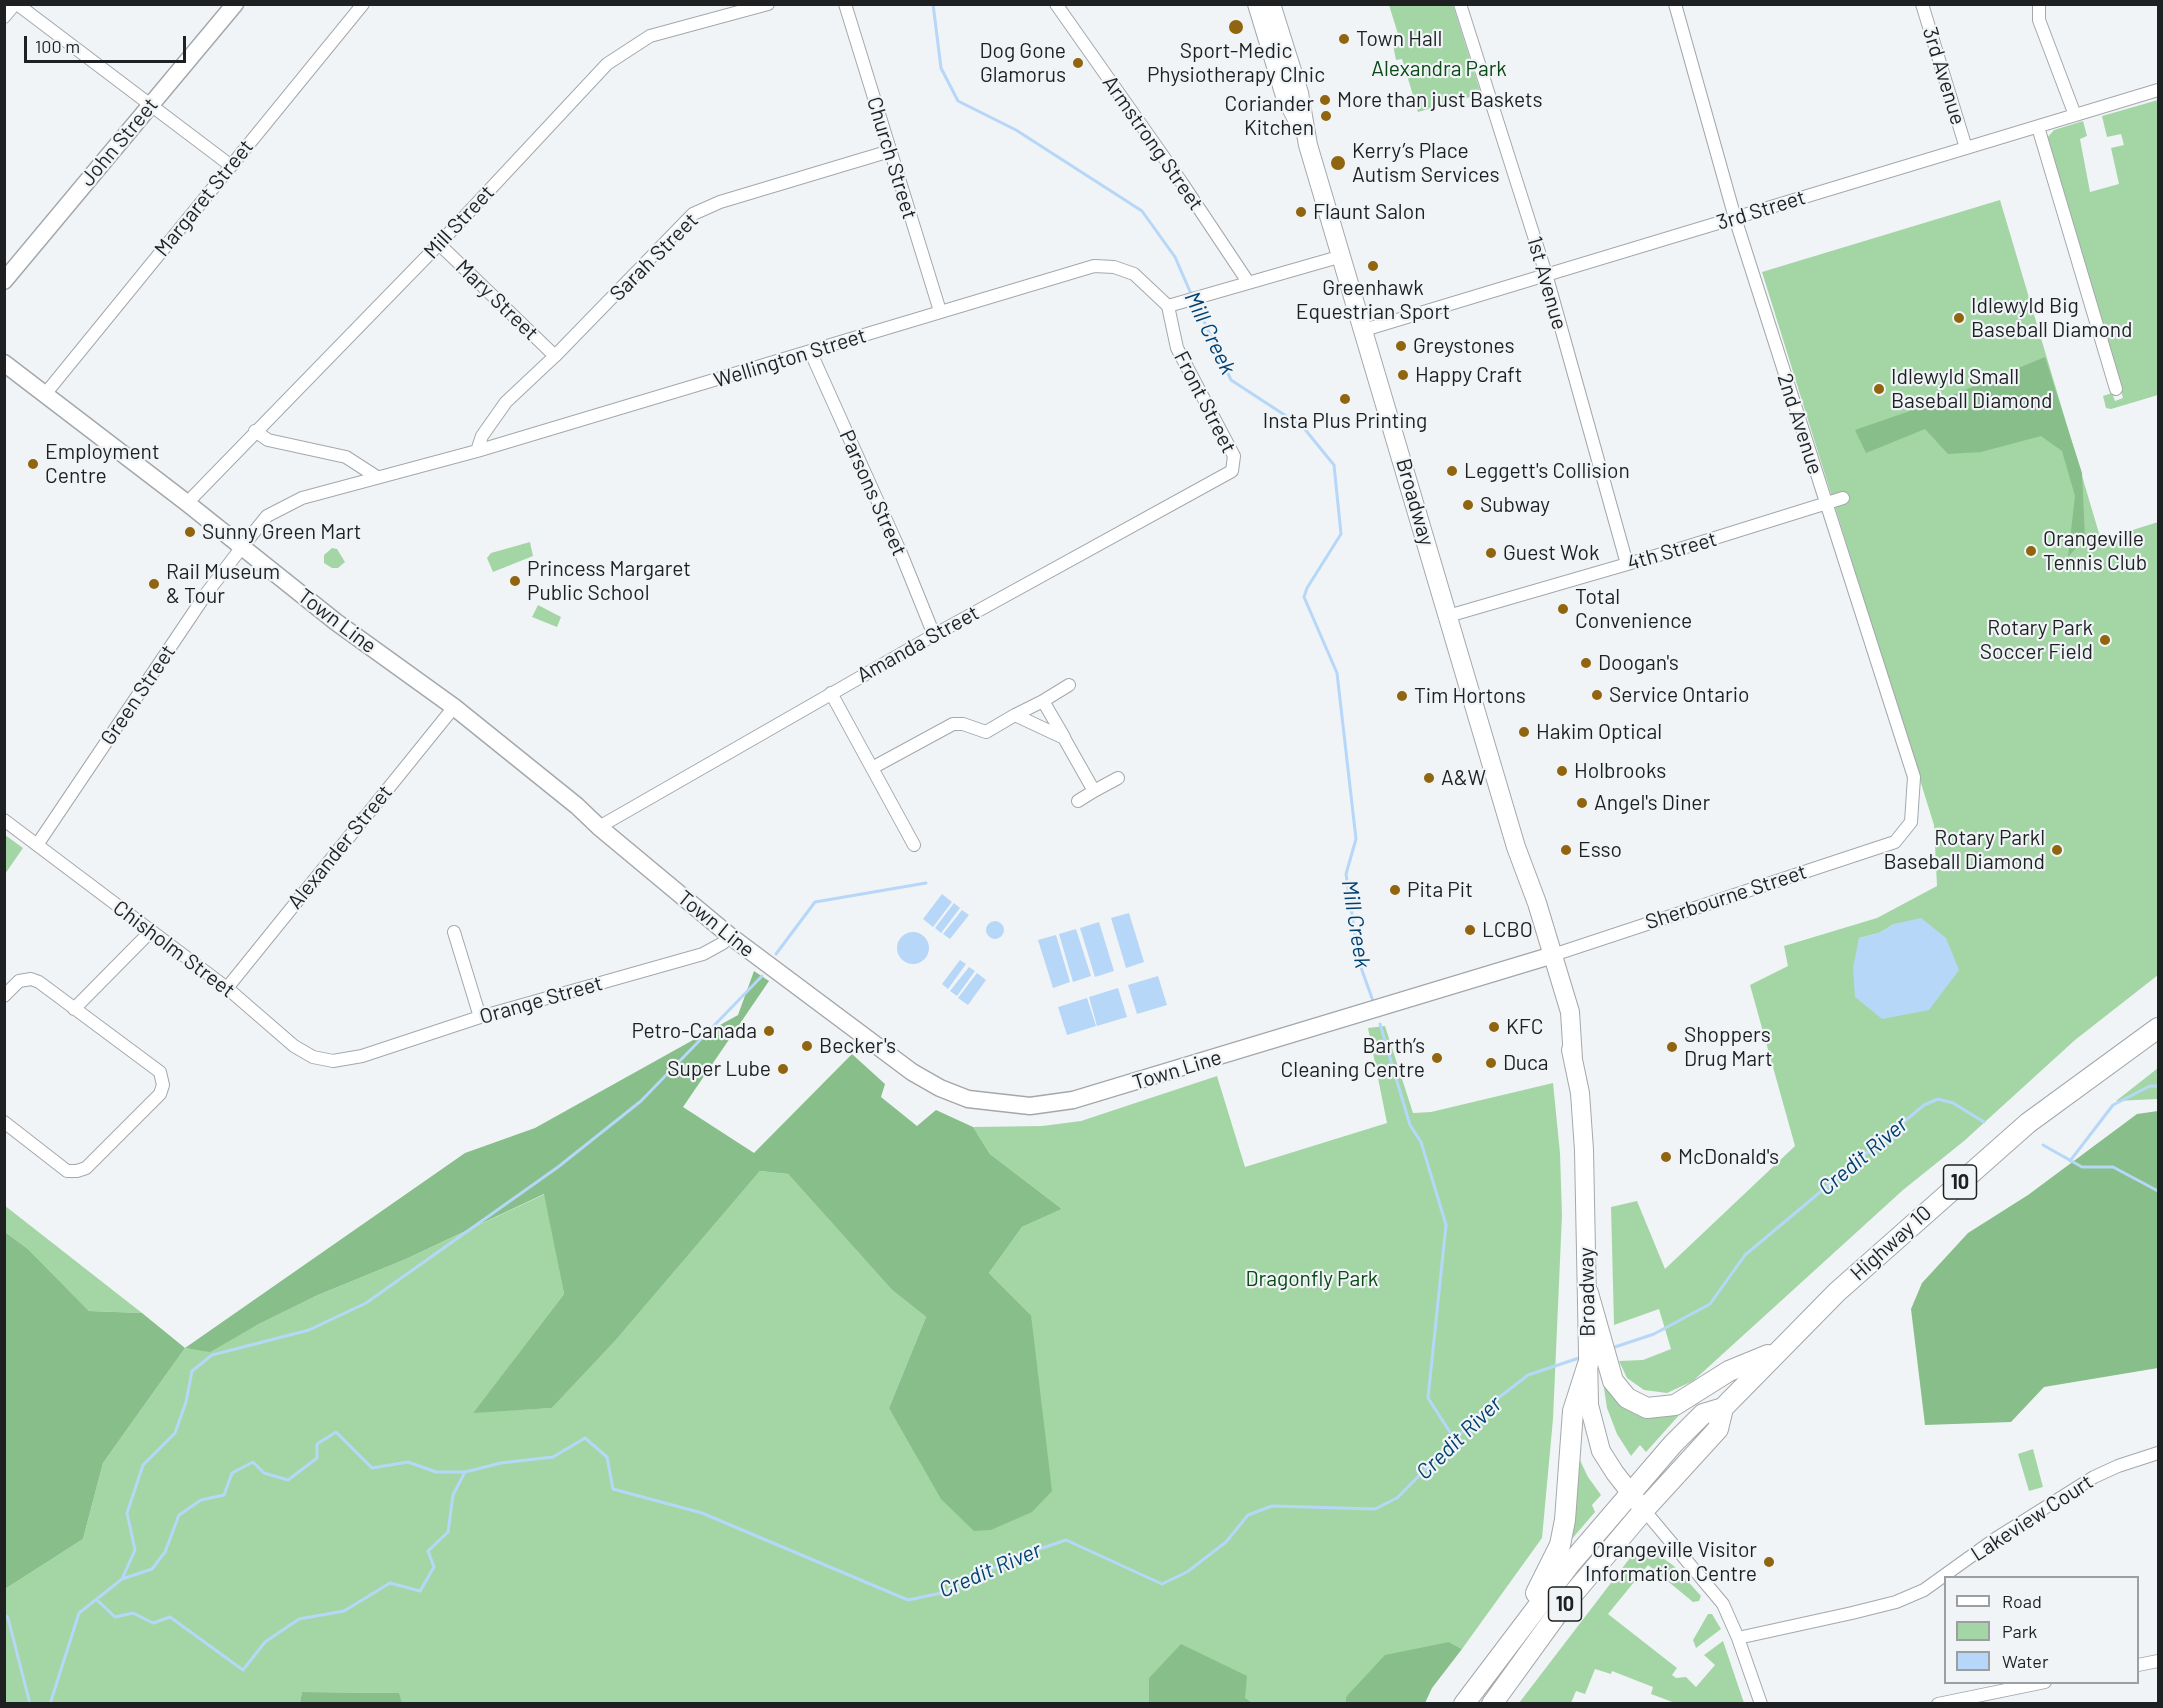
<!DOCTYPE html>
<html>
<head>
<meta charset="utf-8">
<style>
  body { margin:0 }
  #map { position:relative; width:2163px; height:1708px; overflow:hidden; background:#f0f4f7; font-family:Barlow,sans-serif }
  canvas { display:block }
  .frame { position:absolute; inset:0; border:6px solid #1e2021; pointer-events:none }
  .legend { position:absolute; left:1944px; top:1576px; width:195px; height:108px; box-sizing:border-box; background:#f0f4f7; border:2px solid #9c9fa1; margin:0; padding:8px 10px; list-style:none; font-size:18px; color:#1e2021 }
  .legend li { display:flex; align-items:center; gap:12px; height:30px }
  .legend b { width:30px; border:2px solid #9c9fa1 }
  .scale { position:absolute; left:24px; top:36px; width:162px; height:27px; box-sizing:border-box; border:3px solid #1e2021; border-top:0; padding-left:8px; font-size:18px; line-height:21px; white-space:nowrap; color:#1e2021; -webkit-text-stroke:4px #f0f4f7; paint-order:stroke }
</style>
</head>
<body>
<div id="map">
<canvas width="2163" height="1708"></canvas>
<div class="frame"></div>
<ul class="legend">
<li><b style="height:8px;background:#fff"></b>Road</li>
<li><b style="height:16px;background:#a4d6a5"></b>Park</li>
<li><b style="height:16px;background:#b6d7f7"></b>Water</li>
</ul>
<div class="scale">100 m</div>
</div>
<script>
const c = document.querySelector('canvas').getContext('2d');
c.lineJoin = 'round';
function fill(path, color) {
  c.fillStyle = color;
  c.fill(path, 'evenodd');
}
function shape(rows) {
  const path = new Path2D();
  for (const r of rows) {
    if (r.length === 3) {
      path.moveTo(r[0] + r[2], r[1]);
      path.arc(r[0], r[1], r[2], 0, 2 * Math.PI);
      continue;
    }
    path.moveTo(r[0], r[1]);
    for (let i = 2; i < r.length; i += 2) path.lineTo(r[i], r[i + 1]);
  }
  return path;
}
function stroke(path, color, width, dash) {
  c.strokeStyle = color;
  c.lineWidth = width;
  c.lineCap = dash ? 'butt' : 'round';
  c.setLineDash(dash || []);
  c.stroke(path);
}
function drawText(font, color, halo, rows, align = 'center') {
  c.font = font + ' Barlow,sans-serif';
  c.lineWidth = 4.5;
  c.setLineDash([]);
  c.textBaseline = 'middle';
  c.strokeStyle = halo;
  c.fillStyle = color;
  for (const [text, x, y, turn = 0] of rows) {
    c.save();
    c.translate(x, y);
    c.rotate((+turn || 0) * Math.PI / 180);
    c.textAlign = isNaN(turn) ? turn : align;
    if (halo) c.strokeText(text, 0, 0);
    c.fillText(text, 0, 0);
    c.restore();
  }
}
fill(shape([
  [1389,5,1453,5,1481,94,1418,112,1402,59,1396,60,1393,45,1402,47],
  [2158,100,2158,395,2111,409,2106,408,2103,396,2112,393,2115,401,2123,398,2047,138,2054,130,2083,121,2087,136,2080,139,2090,192,2119,184,2111,148,2124,145,2121,134,2107,137,2102,116],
  [2000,200,2101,540,2158,522,2158,975,2075,1040,1964,1141,1903,1190,1693,1381,1667,1393,1644,1390,1627,1378,1619,1361,1643,1360,1671,1349,1659,1309,1614,1325,1611,1207,1637,1201,1665,1269,1795,1146,1750,985,1788,966,1784,946,1877,918,1937,886,1934,825,1762,272],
  [1894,924,1855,997,1859,938,1879,933],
  [530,542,533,556,493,572,487,558,491,553],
  [332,548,337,549,345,562,338,568,332,568,324,563,324,555],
  [538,605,561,617,557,627,532,617],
  [5,835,23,848,5,874],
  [1385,1026,1413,1113,1431,1112,1553,1083,1560,1153,1562,1215,1553,1419,1542,1538,1462,1649,1449,1642,1346,1697,1346,1703,1252,1703,1244,1699,1150,1677,1149,1703,402,1704,398,1693,302,1692,300,1704,5,1704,5,1589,83,1539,103,1463,185,1348,210,1351,259,1324,318,1295,406,1259,545,1194,564,1294,474,1412,552,1408,615,1341,760,1171,788,1174,892,1290,926,1317,889,1408,1031,1315,989,1273,1022,1227,1062,1209,990,1154,973,1127,1042,1126,1081,1121,1217,1076,1245,1167,1387,1123,1368,1028],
  [2158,1068,2158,1099,2116,1101],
  [4,1205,142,1313,89,1311,28,1249,5,1232],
  [1603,1382,1617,1401,1628,1410,1657,1417,1681,1413,1646,1452,1640,1445,1631,1456,1617,1434,1607,1408],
  [2033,1449,2043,1487,2029,1491,2018,1454],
  [1578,1456,1588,1477,1601,1495,1592,1505,1595,1512,1565,1547,1575,1511],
  [1644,1551,1657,1554,1674,1566,1701,1596,1699,1601,1693,1602,1648,1565,1608,1614,1677,1668,1672,1675,1676,1678,1686,1677,1696,1687,1715,1665,1704,1655,1723,1641,1744,1703,1675,1703,1651,1694,1653,1687,1612,1671,1611,1674,1595,1669,1585,1694,1576,1691,1571,1703,1519,1703,1630,1558],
  [1708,1614,1712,1614,1721,1629,1696,1648,1693,1640]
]), '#a4d6a5');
fill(shape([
  [2045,357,2082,473,2085,538,2068,557,2075,496,2062,451,2041,436,1981,452,1948,454,1925,429,1866,453,1855,430,1933,403],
  [754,971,769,981,683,1107,754,1153,852,1054,885,1084,881,1097,917,1126,936,1110,973,1127,990,1154,1062,1209,1022,1227,989,1273,1031,1315,1052,1491,1032,1512,991,1530,974,1531,941,1499,889,1408,926,1317,892,1290,788,1174,760,1171,615,1341,552,1408,473,1413,564,1294,544,1194,406,1259,318,1295,259,1324,210,1352,185,1348,103,1463,83,1539,5,1589,5,1232,28,1249,89,1311,142,1313,185,1348,465,1153,535,1128,738,1015],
  [2158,1111,2158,1368,2044,1387,2011,1422,1925,1425,1911,1309,1922,1283,1968,1233,2028,1195,2137,1114],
  [1449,1642,1462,1649,1432,1688,1425,1703,1346,1703,1346,1697,1385,1655],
  [1181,1644,1247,1676,1245,1698,1252,1703,1149,1703,1149,1678],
  [302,1692,399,1693,402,1703,300,1703]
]), '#87be89');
fill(shape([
  [942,894,952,902,933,927,923,919],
  [954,903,960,908,941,933,935,928],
  [962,910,969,915,950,939,943,934],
  [1129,913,1144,962,1126,968,1111,918],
  [1921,918,1946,938,1959,970,1929,1010,1882,1019,1855,997,1853,968,1859,938,1879,933,1894,924],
  [995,930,9],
  [1099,922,1114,971,1095,977,1080,928],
  [1076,929,1091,976,1073,982,1059,934],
  [913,948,16],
  [1056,935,1070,982,1053,988,1038,940],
  [960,960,966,964,948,989,942,984],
  [969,967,975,971,957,996,950,991],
  [977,973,986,980,968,1005,958,998],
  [1158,976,1167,1005,1137,1014,1128,985],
  [1118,988,1127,1017,1097,1026,1089,997],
  [1087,998,1096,1026,1067,1035,1058,1007]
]), '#b6d7f7');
stroke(shape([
  [933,4,941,68,958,101,1016,130,1142,211,1175,257,1192,296],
  [1195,302,1231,380,1303,427,1334,465,1341,534,1307,588,1304,597,1337,673,1356,839,1346,874,1359,962,1373,1001],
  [776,954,815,902,926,883],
  [1380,1024,1410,1125,1421,1142,1446,1225,1428,1398,1455,1440],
  [2043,1145,2082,1167,2113,1167,2158,1191],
  [2070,1161,2113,1105,2150,1086,2158,1086],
  [1612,1348,1654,1334,1710,1304,1745,1255,1924,1105,1938,1099,1953,1103,1984,1122],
  [122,1579,135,1550,127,1513,143,1465,175,1433,186,1402,192,1371,212,1355,309,1330,366,1303,558,1167,641,1101,762,976],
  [97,1600,115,1617,133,1613,153,1623,170,1617,243,1670,265,1642,299,1619,344,1611,390,1583,420,1591,434,1567,428,1551,448,1532,453,1495,465,1472],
  [4,1614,8,1618,30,1704],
  [50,1704,79,1613,122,1579,152,1569,165,1552,179,1515,201,1500,224,1495,232,1473,253,1462,264,1473,288,1480,317,1458,317,1444,336,1432,372,1468,408,1462,436,1472,465,1472,501,1463,553,1457,585,1438,607,1457,613,1489,702,1513,908,1600,951,1591,1013,1558,1066,1540,1162,1584,1187,1572,1226,1542,1248,1515,1272,1506,1375,1509,1397,1498,1488,1406,1528,1375,1582,1357]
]), '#b6d7f7', 3);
const minor = shape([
  [17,4,230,165],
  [845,4,940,311],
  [1056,4,1182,183,1248,282],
  [1460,4,1546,274,1627,564],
  [1922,4,1966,148],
  [2039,4,2039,20,2075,115],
  [4,17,15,4],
  [2038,127,2116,389],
  [439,244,555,356],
  [1364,330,2158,90],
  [811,353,900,551,934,635],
  [46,393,363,4],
  [255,431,268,440,346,457,377,477],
  [477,451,482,436,506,402,555,356,693,214,720,202,890,151],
  [187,503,439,244,607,64,650,36,768,4],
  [1448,616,1686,547,1843,498],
  [831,693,914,845],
  [1043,701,1069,685],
  [1015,715,1043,701,1064,737],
  [872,768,953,724,963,724,986,732,1015,715,1064,738,1094,791,1078,801],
  [1094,791,1118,778],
  [4,820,227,988,294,1046,313,1057,333,1061,362,1056,480,1017,703,954,723,943,730,936],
  [599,827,934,635,1232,471,1234,456,1177,348,1168,306],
  [37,845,206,594,242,547,267,516,302,498,477,451,1094,266,1114,267,1134,274,1168,306,1342,256],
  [454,932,480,1017],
  [1553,955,1895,842,1911,822,1914,777,1735,218,1675,4],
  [227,988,454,707],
  [4,996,19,981,31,979,39,982,160,1072,163,1085,160,1094,86,1168,77,1171,67,1171,4,1122],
  [74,1009,151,931],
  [1644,1510,1723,1604,1738,1638,1761,1704],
  [1738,1638,1852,1613,1896,1602,1924,1590,1995,1539,2094,1477,2118,1466,2158,1453],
  [2138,1665,2158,1661],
  [1938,1704,2045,1682]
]);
const secondary = shape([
  [4,281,235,4],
  [4,363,187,503,336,622,454,707,577,806,599,827,730,936,912,1072,940,1088,968,1099,1030,1106,1073,1100,1553,955]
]);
const primary = shape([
  [1257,4,1285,96,1298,121],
  [1271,4,1299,93,1308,145,1516,847,1537,903,1570,1012,1573,1059],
  [1571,1050,1580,1093,1584,1150,1589,1405,1601,1451,1615,1473,1644,1510]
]);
const trunk = shape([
  [1588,1293,1613,1381,1627,1398,1647,1408,1675,1405,1729,1371,1768,1355],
  [1536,1593,1560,1545,1565,1520,1573,1411,1588,1364],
  [1464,1704,1570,1564,1673,1444,1703,1414,1723,1408,1837,1292,2028,1123,2158,1028],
  [1492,1704,1563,1606,1644,1510,1718,1429,1723,1408]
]);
stroke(minor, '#a4a8ab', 14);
stroke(secondary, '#a4a8ab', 19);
stroke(primary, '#a4a8ab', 20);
stroke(trunk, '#a4a8ab', 22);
stroke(minor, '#fff', 12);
stroke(secondary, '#fff', 16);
stroke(primary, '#fff', 18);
stroke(trunk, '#fff', 20);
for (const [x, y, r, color] of [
  [1236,27,8,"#91650f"],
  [1344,39,6,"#91650f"],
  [1078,63,6,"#91650f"],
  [1325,100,6,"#91650f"],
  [1326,116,6,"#91650f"],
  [1338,163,8,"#91650f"],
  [1301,212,6,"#91650f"],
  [1373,266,6,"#91650f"],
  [1959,318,6,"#91650f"],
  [1401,346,6,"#91650f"],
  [1403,375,6,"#91650f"],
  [1879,389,6,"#91650f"],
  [1345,399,6,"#91650f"],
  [33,464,6,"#91650f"],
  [1452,471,6,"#91650f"],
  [1468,505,6,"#91650f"],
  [190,532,6,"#91650f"],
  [2031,551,6,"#91650f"],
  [1491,553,6,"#91650f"],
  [515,581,6,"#91650f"],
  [154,584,6,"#91650f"],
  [1563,609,6,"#91650f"],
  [2105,640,6,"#91650f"],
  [1586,663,6,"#91650f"],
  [1597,695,6,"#91650f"],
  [1402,696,6,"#91650f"],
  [1524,732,6,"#91650f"],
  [1562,771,6,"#91650f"],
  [1429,778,6,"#91650f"],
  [1582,803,6,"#91650f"],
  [1566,850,6,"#91650f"],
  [2057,850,6,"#91650f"],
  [1395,890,6,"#91650f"],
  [1470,930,6,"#91650f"],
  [1494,1027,6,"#91650f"],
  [769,1031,6,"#91650f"],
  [807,1046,6,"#91650f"],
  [1672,1047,6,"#91650f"],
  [1437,1058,6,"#91650f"],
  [1491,1063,6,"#91650f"],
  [783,1069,6,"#91650f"],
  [1666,1157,6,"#91650f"],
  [1769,1562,6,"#91650f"]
]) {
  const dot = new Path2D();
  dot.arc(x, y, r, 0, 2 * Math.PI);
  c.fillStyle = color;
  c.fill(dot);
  stroke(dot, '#f0f4f7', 2);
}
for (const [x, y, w] of [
  [1960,1182,33],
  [1565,1604,33]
]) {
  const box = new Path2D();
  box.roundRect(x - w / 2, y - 17, w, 34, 4.5);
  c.fillStyle = '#f0f4f7';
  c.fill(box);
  stroke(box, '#1e2021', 1.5);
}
drawText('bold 20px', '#1e2021', null, [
  ["10",1960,1182],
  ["10",1565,1604]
]);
drawText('21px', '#1e2021', '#f0f4f7', [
  ["Town Hall",1356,39],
  ["Dog Gone",1066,51,"right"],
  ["Glamorus",1066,75,"right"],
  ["Sport-Medic",1236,51,"center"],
  ["Physiotherapy Clnic",1236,75,"center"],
  ["More than just Baskets",1337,100],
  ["Coriander",1314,104,"right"],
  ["Kitchen",1314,128,"right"],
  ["Kerry’s Place",1352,151],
  ["Autism Services",1352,175],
  ["Flaunt Salon",1313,212],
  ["Greenhawk",1373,288,"center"],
  ["Equestrian Sport",1373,312,"center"],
  ["Idlewyld Big",1971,306],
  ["Baseball Diamond",1971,330],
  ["Greystones",1413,346],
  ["Happy Craft",1415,375],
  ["Idlewyld Small",1891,377],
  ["Baseball Diamond",1891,401],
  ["Insta Plus Printing",1345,421,"center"],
  ["Employment",45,452],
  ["Centre",45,476],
  ["Leggett's Collision",1464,471],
  ["Subway",1480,505],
  ["Sunny Green Mart",202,532],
  ["Orangeville",2043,539],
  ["Tennis Club",2043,563],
  ["Guest Wok",1503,553],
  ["Princess Margaret",527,569],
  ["Public School",527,593],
  ["Rail Museum",166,572],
  ["& Tour",166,596],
  ["Total",1575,597],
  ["Convenience",1575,621],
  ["Rotary Park",2093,628,"right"],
  ["Soccer Field",2093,652,"right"],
  ["Doogan's",1598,663],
  ["Service Ontario",1609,695],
  ["Tim Hortons",1414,696],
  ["Hakim Optical",1536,732],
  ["Holbrooks",1574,771],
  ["A&W",1441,778],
  ["Angel's Diner",1594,803],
  ["Rotary Parkl",2045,838,"right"],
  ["Baseball Diamond",2045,862,"right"],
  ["Esso",1578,850],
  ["Pita Pit",1407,890],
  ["LCBO",1482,930],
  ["KFC",1506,1027],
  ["Petro-Canada",757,1031,"right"],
  ["Shoppers",1684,1035],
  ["Drug Mart",1684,1059],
  ["Becker's",819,1046],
  ["Barth’s",1425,1046,"right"],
  ["Cleaning Centre",1425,1070,"right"],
  ["Duca",1503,1063],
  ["Super Lube",771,1069,"right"],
  ["McDonald's",1678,1157],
  ["Orangeville Visitor",1757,1550,"right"],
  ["Information Centre",1757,1574,"right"]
], 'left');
drawText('21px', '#0a4815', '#f0f4f7', [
  ["Alexandra Park",1439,69],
  ["Dragonfly Park",1312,1279]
]);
drawText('21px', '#1e2021', '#f0f4f7', [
  ["3rd Avenue",1944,76,73],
  ["John Street",119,142,-50],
  ["Armstrong Street",1153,143,55],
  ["Church Street",892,158,73],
  ["Margaret Street",204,198,-51],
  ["3rd Street",1761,210,-17],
  ["Mill Street",459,222,-47],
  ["Sarah Street",654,257,-45],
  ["1st Avenue",1547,283,74],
  ["Mary Street",497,300,44],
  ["Wellington Street",790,358,-17],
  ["Front Street",1205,402,63],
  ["2nd Avenue",1800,424,72],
  ["Parsons Street",873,493,66],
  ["Broadway",1415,502,74],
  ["4th Street",1672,551,-16],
  ["Town Line",337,621,37],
  ["Amanda Street",918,644,-29],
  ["Green Street",138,695,-56],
  ["Alexander Street",340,847,-51],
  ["Sherbourne Street",1726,897,-18],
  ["Town Line",716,924,39],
  ["Chisholm Street",174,949,37],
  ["Orange Street",541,1000,-16],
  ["Town Line",1177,1070,-17],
  ["Highway 10",1891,1243,-42],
  ["Broadway",1587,1292,-91],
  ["Lakeview Court",2032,1518,-33]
]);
drawText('italic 22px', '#004171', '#f0f4f7', [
  ["Mill Creek",1210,333,64],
  ["Mill Creek",1356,924,81],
  ["Credit River",1863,1156,-40],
  ["Credit River",1459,1438,-44],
  ["Credit River",990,1570,-23]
]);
</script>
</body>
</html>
